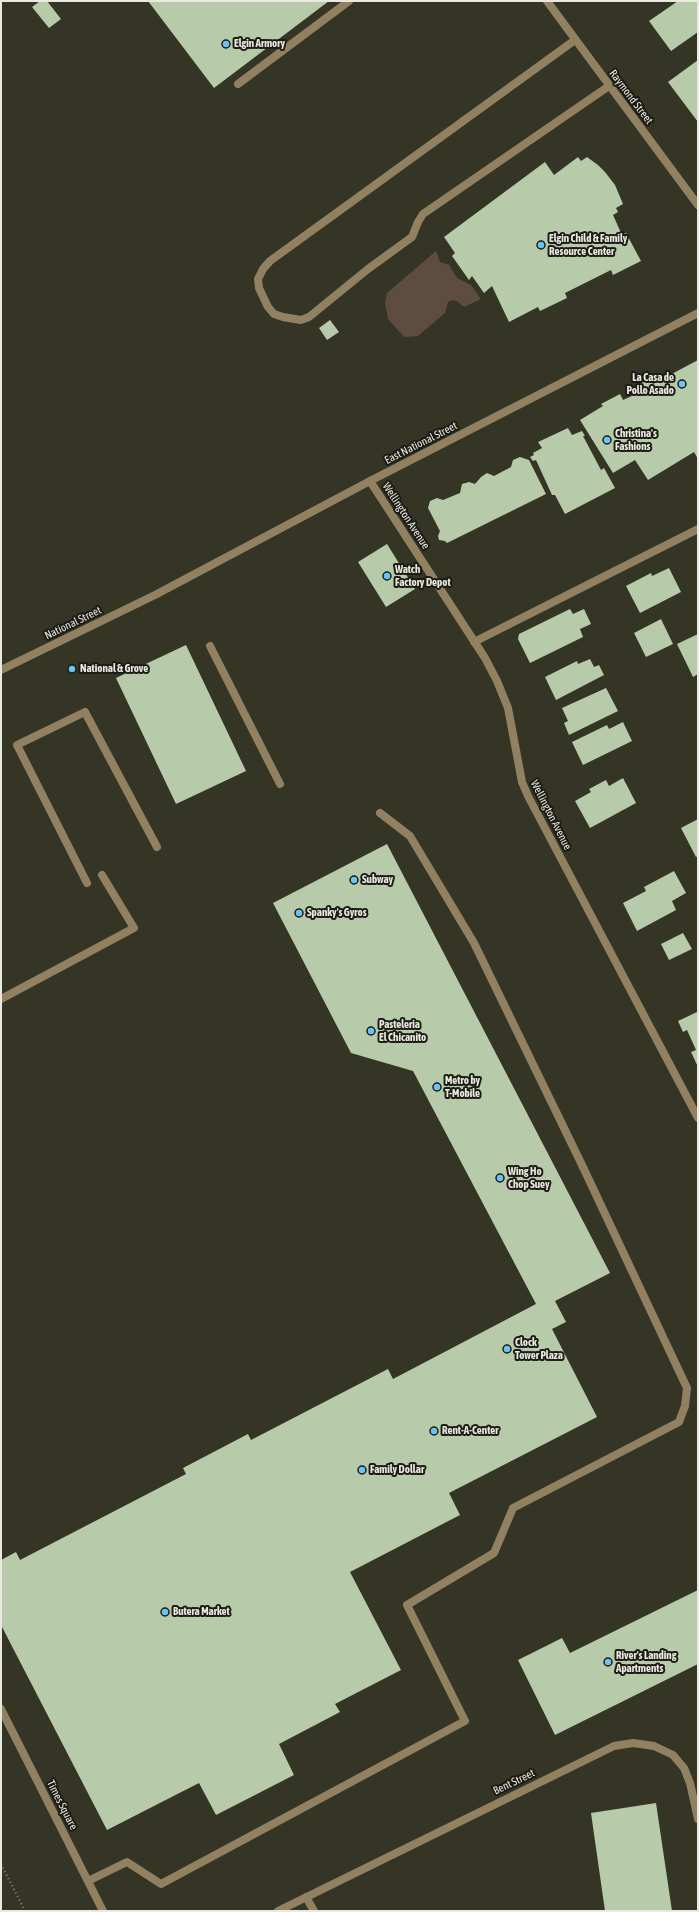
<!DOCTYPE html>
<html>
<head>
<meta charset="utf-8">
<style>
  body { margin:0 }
  #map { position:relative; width:699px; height:1912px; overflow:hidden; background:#353526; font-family:"Asap Condensed",sans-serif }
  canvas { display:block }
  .frame { position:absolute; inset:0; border:2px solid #e9e9e0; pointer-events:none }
</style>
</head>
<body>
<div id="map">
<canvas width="699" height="1912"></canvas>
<div class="frame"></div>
</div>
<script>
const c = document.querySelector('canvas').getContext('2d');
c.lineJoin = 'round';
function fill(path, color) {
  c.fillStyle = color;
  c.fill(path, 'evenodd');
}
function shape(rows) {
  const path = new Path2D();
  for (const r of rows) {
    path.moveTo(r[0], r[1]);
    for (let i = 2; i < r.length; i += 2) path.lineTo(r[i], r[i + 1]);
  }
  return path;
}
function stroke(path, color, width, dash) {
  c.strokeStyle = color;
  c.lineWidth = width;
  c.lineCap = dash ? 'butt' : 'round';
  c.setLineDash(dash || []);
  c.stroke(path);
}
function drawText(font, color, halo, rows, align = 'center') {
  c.font = font + ' "Asap Condensed",sans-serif';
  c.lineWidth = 4;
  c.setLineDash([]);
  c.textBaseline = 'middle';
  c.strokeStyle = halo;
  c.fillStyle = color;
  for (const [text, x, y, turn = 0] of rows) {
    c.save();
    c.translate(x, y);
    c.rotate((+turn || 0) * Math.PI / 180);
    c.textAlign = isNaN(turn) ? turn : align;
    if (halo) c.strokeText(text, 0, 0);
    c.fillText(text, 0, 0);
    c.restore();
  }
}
fill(shape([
  [436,251,440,262,449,265,457,278,471,285,481,299,464,307,457,301,452,300,448,302,445,313,418,336,404,337,388,319,385,303,387,293]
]), '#5e4c40');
fill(shape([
  [40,1,47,1,61,19,49,28,32,7],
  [148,1,329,1,214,88],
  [678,1,698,1,698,32,671,51,649,21],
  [698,60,698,122,668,82],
  [578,157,581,161,587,157,598,165,605,172,615,185,623,204,616,208,618,212,613,215,622,235,626,233,641,261,613,275,611,270,565,293,567,298,540,311,538,307,509,322,492,286,484,293,472,276,469,280,452,256,455,253,444,237,545,162,554,175],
  [330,320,339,332,327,340,319,328],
  [698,360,698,459,694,452,648,480,635,460,613,473,580,420,603,406,601,404,620,394,623,400,634,395,630,389,649,379,653,384],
  [568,428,572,435,582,431,585,436,583,436,601,470,604,468,615,488,565,514,555,495,552,495,536,460,533,461,530,457,534,455,533,453,542,448,538,442],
  [520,457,529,460,546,494,447,543,445,541,439,540,438,536,440,531,428,508,430,501,437,498,443,500,460,493,462,484,469,482,475,484,481,477,487,473,494,476,511,467,513,460],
  [387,544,415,589,386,607,358,562],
  [669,568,681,592,640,613,626,586,651,573,652,576],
  [570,609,573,614,584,609,591,624,580,629,583,637,530,663,518,639,519,634],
  [661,619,673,644,646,657,634,633],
  [698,634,698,674,693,677,677,644],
  [186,645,246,771,176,804,116,678],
  [590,659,594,667,599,665,604,675,556,700,545,677,577,661,578,664],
  [606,688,618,711,569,735,564,723,568,721,562,708],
  [623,722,632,741,583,765,572,742,607,725,609,729],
  [623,778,636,803,590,828,575,801,591,792,589,789,606,780,609,786],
  [698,819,698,856,696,857,681,828],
  [387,844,610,1273,555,1301,566,1322,552,1329,597,1417,449,1493,460,1515,350,1572,401,1670,335,1704,340,1712,279,1744,294,1775,216,1815,199,1783,107,1830,1,1625,1,1560,16,1552,20,1560,186,1474,183,1468,248,1434,251,1440,388,1369,393,1379,536,1304,413,1071,351,1053,273,903],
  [674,871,686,893,672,901,676,910,637,931,623,903,646,891,644,887],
  [683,933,692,949,669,960,661,944],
  [697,1012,698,1015,698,1067,691,1052,696,1050,687,1030,683,1032,678,1021],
  [698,1590,698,1664,555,1735,518,1660,562,1638,570,1653],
  [656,1803,672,1911,605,1911,591,1813]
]), '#b7cbaa');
stroke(shape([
  [1,1864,25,1911]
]), '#7f7f72', 2.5, [1, 3]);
stroke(shape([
  [575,40,270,261,263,269,258,279,259,288,268,307,274,314,283,317,301,320,309,317,368,269,412,237,418,222,423,214,609,86],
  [238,84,349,1],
  [474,642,698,529],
  [210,646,280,784],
  [87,883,17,745,85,712,157,847],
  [1,999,134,928,102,875],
  [88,1881,127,1862,161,1884,465,1721,407,1605,494,1553,513,1508,679,1422,685,1406,687,1388,582,1165,474,943,410,836,380,813]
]), '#928161', 8);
stroke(shape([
  [547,1,698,205],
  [370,481,485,658,497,681,508,708,522,782,528,796,698,1118],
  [1,1709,103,1911],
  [306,1897,314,1911],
  [278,1911,614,1746,633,1743,654,1746,673,1755,684,1768,690,1783,698,1819]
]), '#928161', 8);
stroke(shape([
  [1,670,155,595,370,481,698,313]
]), '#928161', 8);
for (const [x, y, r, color] of [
  [226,44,4,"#6ac3f1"],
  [541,245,4,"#6ac3f1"],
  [682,384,4,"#6ac3f1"],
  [607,440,4,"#6ac3f1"],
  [387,576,4,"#6ac3f1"],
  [72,669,4,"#6ac3f1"],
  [354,880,4,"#6ac3f1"],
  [299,913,4,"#6ac3f1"],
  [371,1031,4,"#6ac3f1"],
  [437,1087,4,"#6ac3f1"],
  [500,1178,4,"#6ac3f1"],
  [507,1349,4,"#6ac3f1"],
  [434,1431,4,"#6ac3f1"],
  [362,1470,4,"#6ac3f1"],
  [165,1612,4,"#6ac3f1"],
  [608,1662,4,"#6ac3f1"]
]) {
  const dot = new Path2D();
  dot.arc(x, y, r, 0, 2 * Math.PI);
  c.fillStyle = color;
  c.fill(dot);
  stroke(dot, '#1c1c15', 1.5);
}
drawText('bold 11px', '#e9e9e0', '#1c1c15', [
  ["Elgin Armory",234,44],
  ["Elgin Child & Family",549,239],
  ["Resource Center",549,252],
  ["La Casa de",674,378,"right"],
  ["Pollo Asado",674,391,"right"],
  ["Christina's",615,434],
  ["Fashions",615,447],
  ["Watch",395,570],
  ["Factory Depot",395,583],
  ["National & Grove",80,669],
  ["Subway",362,880],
  ["Spanky's Gyros",307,913],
  ["Pasteleria",379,1025],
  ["El Chicanito",379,1038],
  ["Metro by",445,1081],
  ["T-Mobile",445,1094],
  ["Wing Ho",508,1172],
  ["Chop Suey",508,1185],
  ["Clock",515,1343],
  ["Tower Plaza",515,1356],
  ["Rent-A-Center",442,1431],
  ["Family Dollar",370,1470],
  ["Butera Market",173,1612],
  ["River's Landing",616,1656],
  ["Apartments",616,1669]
], 'left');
drawText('11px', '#e9e9e0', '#1c1c15', [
  ["Raymond Street",631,97,53],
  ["East National Street",421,443,-27],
  ["Wellington Avenue",406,516,57],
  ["National Street",73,623,-26],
  ["Wellington Avenue",551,815,63],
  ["Bent Street",514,1782,-26],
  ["Times Square",62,1805,63]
]);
</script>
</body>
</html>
